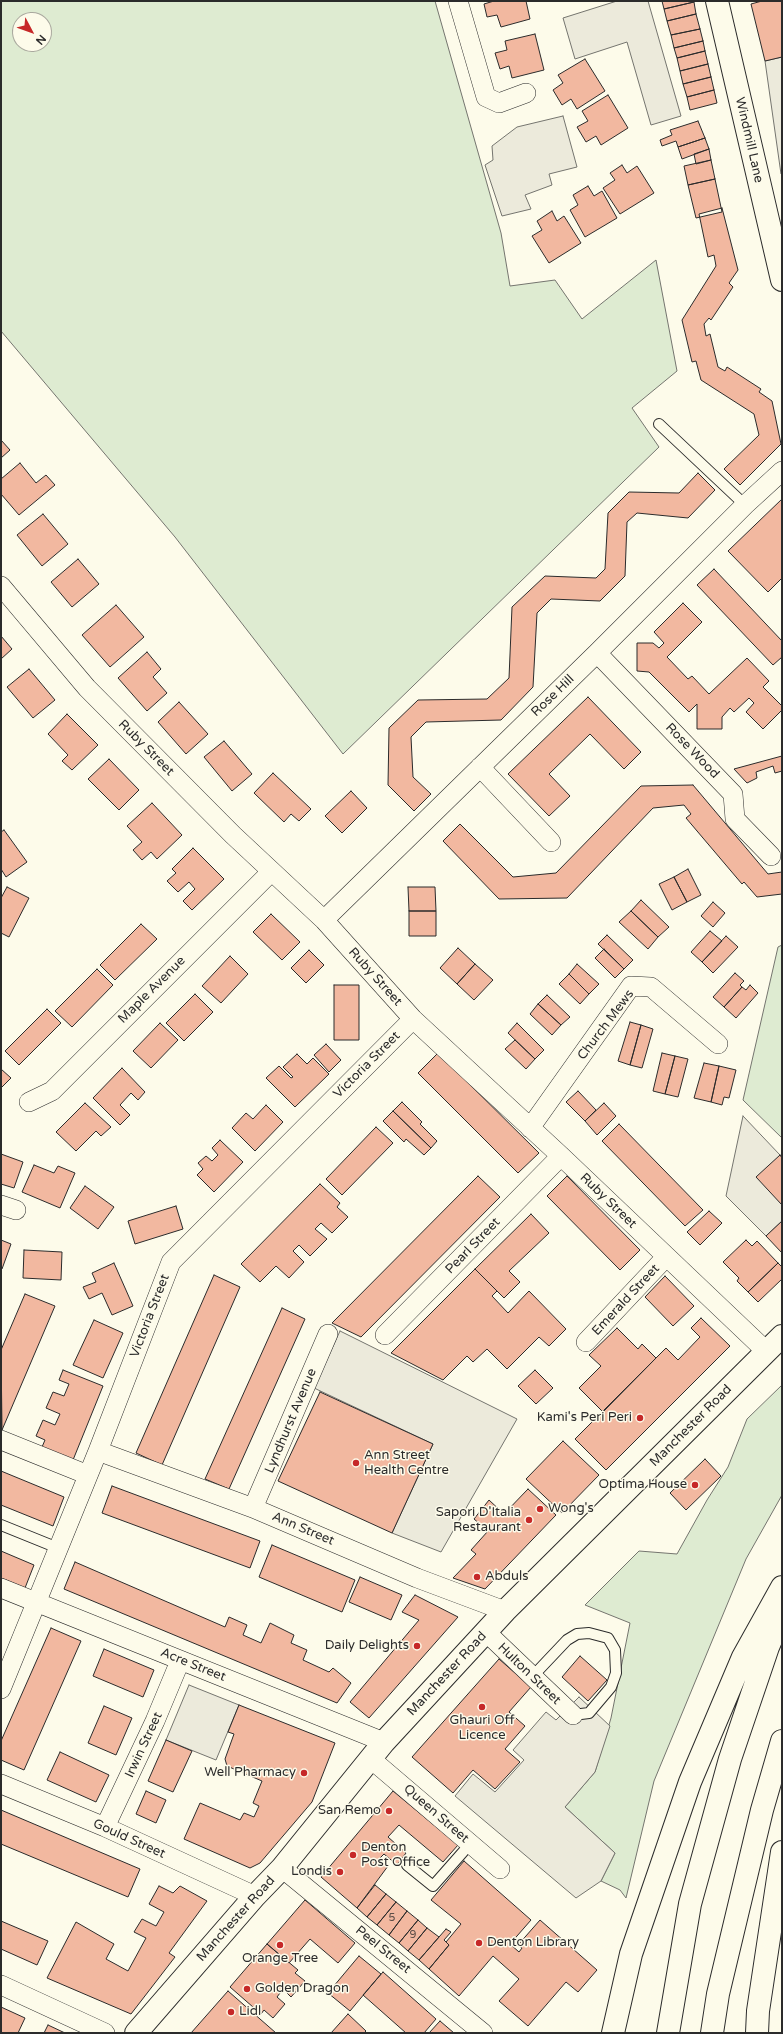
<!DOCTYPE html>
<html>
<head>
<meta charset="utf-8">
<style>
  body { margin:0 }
  #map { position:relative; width:783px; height:2034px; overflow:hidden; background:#fdfbea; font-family:"Varela Round",sans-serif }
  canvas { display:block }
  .frame { position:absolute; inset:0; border:2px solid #2b2b2b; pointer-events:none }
  .north { position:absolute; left:12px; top:12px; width:40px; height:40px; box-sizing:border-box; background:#fdfbea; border:1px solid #a9a89e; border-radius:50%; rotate:131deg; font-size:11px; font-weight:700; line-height:16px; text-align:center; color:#2b2b2b }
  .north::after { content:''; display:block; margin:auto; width:14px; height:18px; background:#c62828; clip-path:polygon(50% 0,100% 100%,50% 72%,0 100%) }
</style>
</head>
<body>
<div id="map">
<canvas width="783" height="2034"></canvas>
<div class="frame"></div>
<div class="north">N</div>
</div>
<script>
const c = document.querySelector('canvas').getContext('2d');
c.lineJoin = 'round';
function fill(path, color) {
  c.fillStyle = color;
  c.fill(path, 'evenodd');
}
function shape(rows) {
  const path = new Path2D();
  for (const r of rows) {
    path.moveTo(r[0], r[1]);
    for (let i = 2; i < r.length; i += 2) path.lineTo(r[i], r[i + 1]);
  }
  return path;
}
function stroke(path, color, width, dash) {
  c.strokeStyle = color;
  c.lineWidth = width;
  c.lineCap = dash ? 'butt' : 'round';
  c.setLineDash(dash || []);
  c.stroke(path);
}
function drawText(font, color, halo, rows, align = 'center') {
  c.font = font + ' "Varela Round",sans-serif';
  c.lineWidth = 3;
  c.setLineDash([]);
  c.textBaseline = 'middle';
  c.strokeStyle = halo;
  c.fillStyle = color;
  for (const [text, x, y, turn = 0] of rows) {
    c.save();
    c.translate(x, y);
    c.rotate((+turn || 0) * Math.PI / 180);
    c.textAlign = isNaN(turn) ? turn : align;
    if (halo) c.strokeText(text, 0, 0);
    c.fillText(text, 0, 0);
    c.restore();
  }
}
const green = shape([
  [1,1,435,1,501,233,510,286,555,280,582,319,656,260,677,371,632,408,659,447,343,754,175,537,1,331,1,1],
  [20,20,44,20,44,44,20,44,20,20],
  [782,945,782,1138,743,1100,778,947,782,945],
  [782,1385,782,1495,746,1559,654,1781,626,1898,620,1890,601,1881,615,1853,565,1807,595,1772,611,1718,630,1623,585,1605,639,1551,677,1554,707,1500,728,1467,747,1419,782,1385]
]);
fill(green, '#deebd1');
stroke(green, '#74746e', 1);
const parking = shape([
  [617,1,648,1,681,116,651,125,627,42,575,59,563,18,617,1],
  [782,57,782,174,781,174,765,61,782,57],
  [563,116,577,167,549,174,552,185,525,195,531,209,502,216,485,165,493,160,492,146,517,127,563,116],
  [743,1116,780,1155,782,1221,766,1236,726,1196,743,1116],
  [340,1331,517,1419,441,1552,392,1533,433,1444,314,1388,340,1331],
  [189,1685,239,1705,216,1760,166,1740,189,1685],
  [579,1697,610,1726,595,1772,565,1807,615,1853,601,1881,576,1898,455,1796,473,1774,495,1792,524,1760,513,1750,546,1712,556,1720,579,1697]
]);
fill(parking, '#eceadb');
stroke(parking, '#74746e', 1);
const building = shape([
  [494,1,526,1,530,19,501,27,497,15,487,17,484,4,494,1],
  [662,1,693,1,694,2,664,9,662,1],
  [762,1,782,1,782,57,765,61,751,4,762,1],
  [694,2,696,14,667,21,664,9,694,2],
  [696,14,700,29,671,35,667,21,696,14],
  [700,29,703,41,674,48,671,35,700,29],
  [535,34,544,70,512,78,509,66,500,69,495,53,507,50,505,41,535,34],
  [703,41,705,51,677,58,674,48,703,41],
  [705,51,708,64,680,71,677,58,705,51],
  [585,59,605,91,577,109,571,99,562,105,553,90,563,83,558,75,585,59],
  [708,64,711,77,683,84,680,71,708,64],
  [711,77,714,90,687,97,683,84,711,77],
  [714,90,717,103,690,110,687,97,714,90],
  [608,95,628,128,601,145,596,136,586,142,577,127,588,121,582,111,608,95],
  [698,121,705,138,678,147,676,141,662,146,660,140,672,135,670,130,698,121],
  [705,138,709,149,682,159,678,147,705,138],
  [709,149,711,160,696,164,694,154,709,149],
  [711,160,715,179,688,185,684,166,711,160],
  [622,165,627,173,637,166,654,193,620,214,603,188,615,180,610,173,622,165],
  [715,179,722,212,696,218,688,185,715,179],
  [588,186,594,196,602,191,617,218,585,237,570,210,578,205,573,195,588,186],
  [722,208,738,270,729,283,733,287,711,320,709,318,704,324,706,336,710,334,718,367,725,371,727,367,761,389,759,392,772,401,781,444,740,485,724,469,759,435,754,414,701,380,696,361,692,362,682,320,716,266,714,255,708,257,699,214,722,208],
  [552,211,557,221,564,216,581,243,549,263,532,236,542,230,537,221,552,211],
  [1,440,10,450,1,458,1,440],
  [20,463,36,483,46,475,55,485,19,515,1,494,1,479,20,463],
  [698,473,715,490,688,518,637,513,627,522,625,576,600,601,551,599,537,613,533,687,501,720,426,722,411,737,413,777,431,794,414,811,388,785,389,728,418,700,487,699,509,678,512,607,545,576,596,578,605,569,608,513,629,492,679,493,698,473],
  [782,499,782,578,768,592,728,551,782,499],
  [43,514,68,544,42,566,17,535,43,514],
  [78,559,99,584,72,607,51,582,78,559],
  [714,569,782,641,782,657,773,665,697,585,714,569],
  [683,603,702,622,667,657,688,679,692,676,709,694,747,658,769,681,763,687,782,706,782,710,763,729,746,712,754,703,749,698,734,712,730,708,722,717,722,729,697,729,697,704,689,712,649,672,637,671,637,643,653,643,659,648,664,643,654,632,683,603],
  [116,605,144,637,110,667,82,635,116,605],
  [1,636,12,649,1,659,1,636],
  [147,652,161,669,153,677,167,693,147,711,118,678,147,652],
  [29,669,55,700,33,718,7,687,29,669],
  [588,697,641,752,624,769,590,734,549,774,570,796,549,816,508,774,588,697],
  [179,702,208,734,186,754,158,722,179,702],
  [67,714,98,745,72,770,62,761,68,755,48,734,67,714],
  [224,741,252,774,232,791,204,757,224,741],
  [782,756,782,771,775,773,773,766,756,772,757,778,747,783,734,769,782,756],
  [109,759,139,790,119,810,88,779,109,759],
  [273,773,311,809,299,821,291,814,284,822,254,793,273,773],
  [693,785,768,874,782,872,782,894,757,897,744,882,742,884,686,818,691,814,684,805,653,808,567,898,499,899,443,841,460,824,513,877,556,873,641,786,693,785],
  [351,791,367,808,342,833,325,816,351,791],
  [152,803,182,835,157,859,151,852,142,860,133,850,142,842,127,826,152,803],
  [4,830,27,862,6,877,1,869,1,832,4,830],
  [193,848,224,879,192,910,183,901,195,889,189,882,178,892,167,881,176,873,172,869,193,848],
  [688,869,701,895,687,902,674,877,688,869],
  [674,877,687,902,672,910,659,884,674,877],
  [7,887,29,898,9,937,1,933,1,898,7,887],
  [408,887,435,887,436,911,409,911,408,887],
  [641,900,669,927,658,937,631,911,641,900],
  [713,902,725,913,713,927,701,916,713,902],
  [409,911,436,911,436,936,409,936,409,911],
  [631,911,658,937,648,949,619,922,631,911],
  [271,914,300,942,282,960,253,932,271,914],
  [141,924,157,939,115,980,100,965,141,924],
  [710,931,722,941,702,962,691,952,710,931],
  [607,935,633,960,624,969,598,944,607,935],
  [726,936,738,947,713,973,702,962,726,936],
  [458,948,475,964,457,984,440,968,458,948],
  [604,949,624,969,615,978,595,958,604,949],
  [309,950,324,965,306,983,291,968,309,950],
  [230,956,248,974,221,1003,202,986,230,956],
  [475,964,493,980,474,1000,457,984,475,964],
  [577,964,599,984,589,994,569,974,577,964],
  [97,969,113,985,72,1027,55,1011,97,969],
  [735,973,744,981,740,985,742,987,724,1007,713,997,735,973],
  [569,974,589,994,580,1004,559,984,569,974],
  [334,985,359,985,359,1040,334,1040,334,985],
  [750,985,758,993,736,1018,724,1007,742,987,746,990,750,985],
  [195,994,213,1012,184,1041,166,1023,195,994],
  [547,995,570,1017,561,1025,538,1004,547,995],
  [538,1004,561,1025,552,1035,530,1014,538,1004],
  [47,1009,61,1023,19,1065,5,1051,47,1009],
  [630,1022,641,1025,630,1065,618,1061,630,1022],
  [160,1023,178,1040,151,1068,133,1051,160,1023],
  [517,1023,544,1050,535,1059,508,1033,517,1023],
  [641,1025,653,1029,642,1068,630,1065,641,1025],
  [515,1040,535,1059,526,1069,505,1049,515,1040],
  [326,1044,341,1060,329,1072,314,1055,326,1044],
  [438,1053,539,1153,518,1173,418,1073,438,1053],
  [662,1053,675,1056,665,1094,653,1091,662,1053],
  [297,1054,307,1064,313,1058,329,1074,295,1107,266,1078,279,1066,291,1078,293,1077,283,1067,297,1054],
  [675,1056,688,1059,678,1097,665,1094,675,1056],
  [704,1063,719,1066,711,1102,694,1098,704,1063],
  [719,1066,736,1070,729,1098,724,1097,722,1105,711,1102,719,1066],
  [122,1068,145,1092,138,1100,131,1093,120,1105,130,1115,120,1125,93,1098,122,1068],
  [1,1069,11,1078,1,1088,1,1069],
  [578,1091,596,1110,585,1121,566,1102,578,1091],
  [402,1102,422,1122,420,1124,437,1141,431,1148,393,1111,402,1102],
  [85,1103,111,1127,101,1136,96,1131,76,1151,56,1132,85,1103],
  [604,1103,616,1116,597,1135,585,1121,604,1103],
  [266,1105,283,1122,255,1151,232,1128,246,1113,253,1119,266,1105],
  [393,1111,431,1148,424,1155,406,1139,404,1142,383,1121,393,1111],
  [619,1124,703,1210,685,1226,602,1141,619,1124],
  [376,1127,393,1143,342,1195,326,1179,376,1127],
  [220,1140,243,1162,214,1192,197,1175,203,1169,198,1163,206,1156,212,1161,218,1155,212,1148,220,1140],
  [1,1154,23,1162,14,1188,1,1184,1,1154],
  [780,1155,782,1158,782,1205,756,1177,780,1155],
  [34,1165,54,1173,58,1166,75,1173,60,1208,22,1192,34,1165],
  [478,1176,500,1197,361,1337,332,1323,478,1176],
  [567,1176,640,1250,620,1270,547,1196,567,1176],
  [320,1184,340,1203,337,1207,348,1217,332,1233,321,1223,315,1229,327,1239,310,1256,299,1245,293,1251,304,1262,289,1278,276,1266,260,1282,241,1264,320,1184],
  [85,1186,114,1207,98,1229,70,1208,85,1186],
  [176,1206,183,1229,135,1244,128,1221,176,1206],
  [709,1211,722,1223,700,1245,687,1232,709,1211],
  [531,1214,549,1233,509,1271,520,1282,504,1298,475,1269,531,1214],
  [782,1221,782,1253,766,1236,782,1221],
  [1,1240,11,1244,2,1269,1,1269,1,1240],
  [746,1240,752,1246,757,1241,778,1263,748,1292,737,1281,739,1278,723,1262,746,1240],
  [24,1250,62,1252,61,1280,23,1278,24,1250],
  [114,1263,133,1306,112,1315,102,1293,89,1299,83,1287,96,1282,92,1273,114,1263],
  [778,1263,782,1267,782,1279,758,1302,748,1292,778,1263],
  [475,1269,497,1291,492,1296,508,1313,529,1291,566,1329,549,1346,539,1337,507,1369,487,1349,473,1362,467,1356,443,1380,391,1353,475,1269],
  [214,1275,240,1287,162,1465,136,1453,214,1275],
  [665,1276,694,1306,673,1326,645,1297,665,1276],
  [25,1294,55,1306,2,1430,1,1350,25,1294],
  [282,1308,305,1319,229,1489,205,1479,282,1308],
  [701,1318,730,1346,606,1470,575,1439,666,1348,678,1360,700,1337,691,1328,701,1318],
  [94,1320,123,1333,103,1378,73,1365,94,1320],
  [617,1328,638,1349,642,1344,656,1358,603,1412,579,1388,601,1366,589,1355,617,1328],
  [63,1370,103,1386,73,1460,42,1447,45,1440,36,1436,43,1420,55,1425,60,1414,46,1408,53,1392,64,1396,69,1384,59,1380,63,1370],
  [535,1370,553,1388,536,1404,518,1386,535,1370],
  [320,1392,433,1444,392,1533,278,1481,320,1392],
  [563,1441,599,1475,562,1513,526,1479,563,1441],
  [705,1459,721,1476,686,1510,670,1493,705,1459],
  [1,1471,64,1497,53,1526,1,1505,1,1471],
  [112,1486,260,1541,250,1568,102,1513,112,1486],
  [528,1489,556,1515,485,1589,453,1578,476,1554,471,1550,488,1531,474,1519,489,1500,504,1514,528,1489],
  [272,1545,355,1580,342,1612,259,1577,272,1545],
  [1,1551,34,1565,25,1588,1,1578,1,1551],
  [75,1562,225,1627,229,1617,247,1625,243,1635,261,1643,270,1623,294,1635,291,1643,307,1650,303,1660,329,1672,333,1668,351,1683,337,1703,64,1589,75,1562],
  [360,1577,402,1595,391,1620,349,1602,360,1577],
  [415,1595,458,1617,369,1718,350,1702,419,1620,402,1612,415,1595],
  [51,1628,81,1641,24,1770,1,1760,1,1741,51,1628],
  [104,1649,154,1670,143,1697,93,1676,104,1649],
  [580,1656,607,1680,588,1701,562,1677,580,1656],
  [499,1659,531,1687,509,1712,525,1726,505,1749,520,1762,495,1789,473,1770,453,1793,412,1757,499,1659],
  [239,1705,335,1743,312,1802,260,1863,250,1868,184,1839,200,1803,240,1820,244,1813,254,1817,259,1806,253,1803,262,1781,227,1766,225,1759,234,1734,228,1732,239,1705],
  [104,1706,132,1718,116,1755,88,1743,104,1706],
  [166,1740,192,1751,173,1792,148,1781,166,1740],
  [60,1752,109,1775,96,1802,47,1780,60,1752],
  [146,1791,166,1800,156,1823,136,1814,146,1791],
  [393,1791,458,1845,443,1862,399,1825,388,1837,406,1853,397,1865,384,1854,379,1859,388,1866,357,1908,321,1877,393,1791],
  [1,1810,140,1869,128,1897,1,1844,1,1810],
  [464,1861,531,1920,510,1944,519,1952,522,1948,518,1945,540,1920,597,1970,578,1992,566,1982,528,2026,499,2001,519,1979,493,1956,459,1996,429,1969,449,1945,446,1942,461,1924,431,1900,464,1861],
  [375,1885,386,1894,367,1917,357,1908,375,1885],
  [159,1886,173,1893,180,1886,207,1901,169,1953,175,1957,131,2014,47,1978,76,1922,114,1944,106,1959,128,1971,146,1938,134,1932,142,1919,156,1926,164,1912,149,1904,159,1886],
  [386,1894,396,1902,377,1925,367,1917,386,1894],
  [305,1900,355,1943,338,1963,310,1939,289,1963,267,1944,305,1900],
  [396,1902,407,1911,389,1935,377,1925,396,1902],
  [407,1911,418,1920,399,1943,389,1935,407,1911],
  [418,1920,427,1928,408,1951,399,1943,418,1920],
  [1,1921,48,1941,37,1965,1,1949,1,1921],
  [427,1928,439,1937,419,1960,408,1951,427,1928],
  [446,1929,451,1932,444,1940,449,1945,429,1969,419,1960,446,1929],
  [267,1944,298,1970,295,1973,305,1981,291,1997,283,1989,277,1997,285,2004,273,2018,264,2010,261,2014,230,1987,267,1944],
  [359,1956,381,1974,350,2011,328,1993,359,1956],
  [383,1972,436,2019,424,2033,406,2033,363,1995,383,1972],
  [228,1991,276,2033,191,2033,228,1991],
  [1,2007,25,2018,18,2033,1,2033,1,2007],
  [348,2014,366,2031,364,2033,331,2033,348,2014],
  [440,2021,454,2033,429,2033,440,2021],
  [48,2025,65,2033,44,2033,48,2025]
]);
fill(building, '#f2b8a0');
stroke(building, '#2b2b2b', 1);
const lane = shape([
  [659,424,745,505],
  [1,1525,58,1548],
  [532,1677,567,1640,577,1634,589,1633,608,1638,615,1650,616,1673,611,1687,589,1713,573,1715],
  [407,1865,433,1886,470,1844]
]);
const street = shape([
  [458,1,486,97,499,103,526,93],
  [1,586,87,688,233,835,324,920,413,1019,561,1156,766,1351],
  [597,653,733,794,735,819,771,856],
  [480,767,551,842],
  [324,920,597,653,745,505,782,471],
  [29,1102,52,1091,271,872],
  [530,1128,631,986,651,987,718,1044],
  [1,1205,16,1210],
  [385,1335,561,1156],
  [586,1342,666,1257],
  [1,1440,88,1475],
  [98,1451,253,1508,417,1578,505,1611],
  [253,1508,328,1334],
  [1,1588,384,1742],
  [486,1632,573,1715],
  [1,1689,98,1451,171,1262,413,1019],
  [371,1759,500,1869],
  [1,1784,105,1827,255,1896],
  [105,1827,155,1721,180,1661],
  [282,1868,483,2033],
  [1,1985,105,2033]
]);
const secondary = shape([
  [717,1,782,280]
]);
const primary = shape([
  [136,2033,255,1896,282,1868,384,1742,505,1611,782,1336]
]);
const highway = shape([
  [613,2033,631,1954,690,1782,743,1657,782,1587],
  [668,2033,690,1904,730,1759,768,1647,782,1614],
  [712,2033,718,1994,762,1810,782,1741],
  [757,2033,758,2011,782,1852]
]);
stroke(lane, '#2b2b2b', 12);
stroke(street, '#2b2b2b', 20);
stroke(secondary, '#2b2b2b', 24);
stroke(primary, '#2b2b2b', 24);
stroke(highway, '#2b2b2b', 24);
stroke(lane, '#fdfbea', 10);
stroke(street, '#fdfbea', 19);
stroke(secondary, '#fdfbea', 22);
stroke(primary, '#fdfbea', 22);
stroke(highway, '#fdfbea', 22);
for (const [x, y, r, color] of [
  [640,1418,4,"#c62828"],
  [356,1463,4,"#c62828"],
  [695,1485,4,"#c62828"],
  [540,1509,4,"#c62828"],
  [529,1520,4,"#c62828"],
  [477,1577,4,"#c62828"],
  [417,1646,4,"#c62828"],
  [482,1707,4,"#c62828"],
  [304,1773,4,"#c62828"],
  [389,1811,4,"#c62828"],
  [353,1855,4,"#c62828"],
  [340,1872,4,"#c62828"],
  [479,1943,4,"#c62828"],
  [280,1945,4,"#c62828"],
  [247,1989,4,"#c62828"],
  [231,2012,4,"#c62828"]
]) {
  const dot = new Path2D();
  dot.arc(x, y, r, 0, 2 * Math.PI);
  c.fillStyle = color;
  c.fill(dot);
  stroke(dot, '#fdfbea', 1.5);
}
drawText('11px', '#5d4e48', null, [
  ["5",392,1918],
  ["9",413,1935]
]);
drawText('13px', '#2b2b2b', '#fdfbea', [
  ["Windmill Lane",749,140,77],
  ["Rose Hill",553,696,-44],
  ["Ruby Street",146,748,45],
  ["Rose Wood",692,751,46],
  ["Ruby Street",375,977,48],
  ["Maple Avenue",152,990,-45],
  ["Church Mews",606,1025,-53],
  ["Victoria Street",367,1065,-45],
  ["Ruby Street",608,1201,44],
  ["Pearl Street",473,1246,-46],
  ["Emerald Street",626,1300,-47],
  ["Victoria Street",150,1316,-69],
  ["Lyndhurst Avenue",291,1421,-67],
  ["Manchester Road",691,1426,-45],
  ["Ann Street",303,1529,23],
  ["Acre Street",193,1665,22],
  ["Manchester Road",447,1674,-47],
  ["Hulton Street",529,1674,44],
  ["Irwin Street",144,1745,-65],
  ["Queen Street",436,1814,41],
  ["Gould Street",129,1839,24],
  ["Manchester Road",236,1919,-48],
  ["Peel Street",383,1950,39]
]);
drawText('13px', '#2b2b2b', '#fdfbea', [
  ["Kami's Peri Peri",632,1418],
  ["Ann Street",364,1456,"left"],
  ["Health Centre",364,1471,"left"],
  ["Optima House",687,1485],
  ["Wong's",548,1509,"left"],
  ["Sapori D'Italia",521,1513],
  ["Restaurant",521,1528],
  ["Abduls",485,1577,"left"],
  ["Daily Delights",409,1646],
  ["Ghauri Off",482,1721,"center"],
  ["Licence",482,1736,"center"],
  ["Well Pharmacy",296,1773],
  ["San Remo",381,1811],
  ["Denton",361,1848,"left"],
  ["Post Office",361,1863,"left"],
  ["Londis",332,1872],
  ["Denton Library",487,1943,"left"],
  ["Orange Tree",280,1959,"center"],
  ["Golden Dragon",255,1989,"left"],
  ["Lidl",239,2012,"left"]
], 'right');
</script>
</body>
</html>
